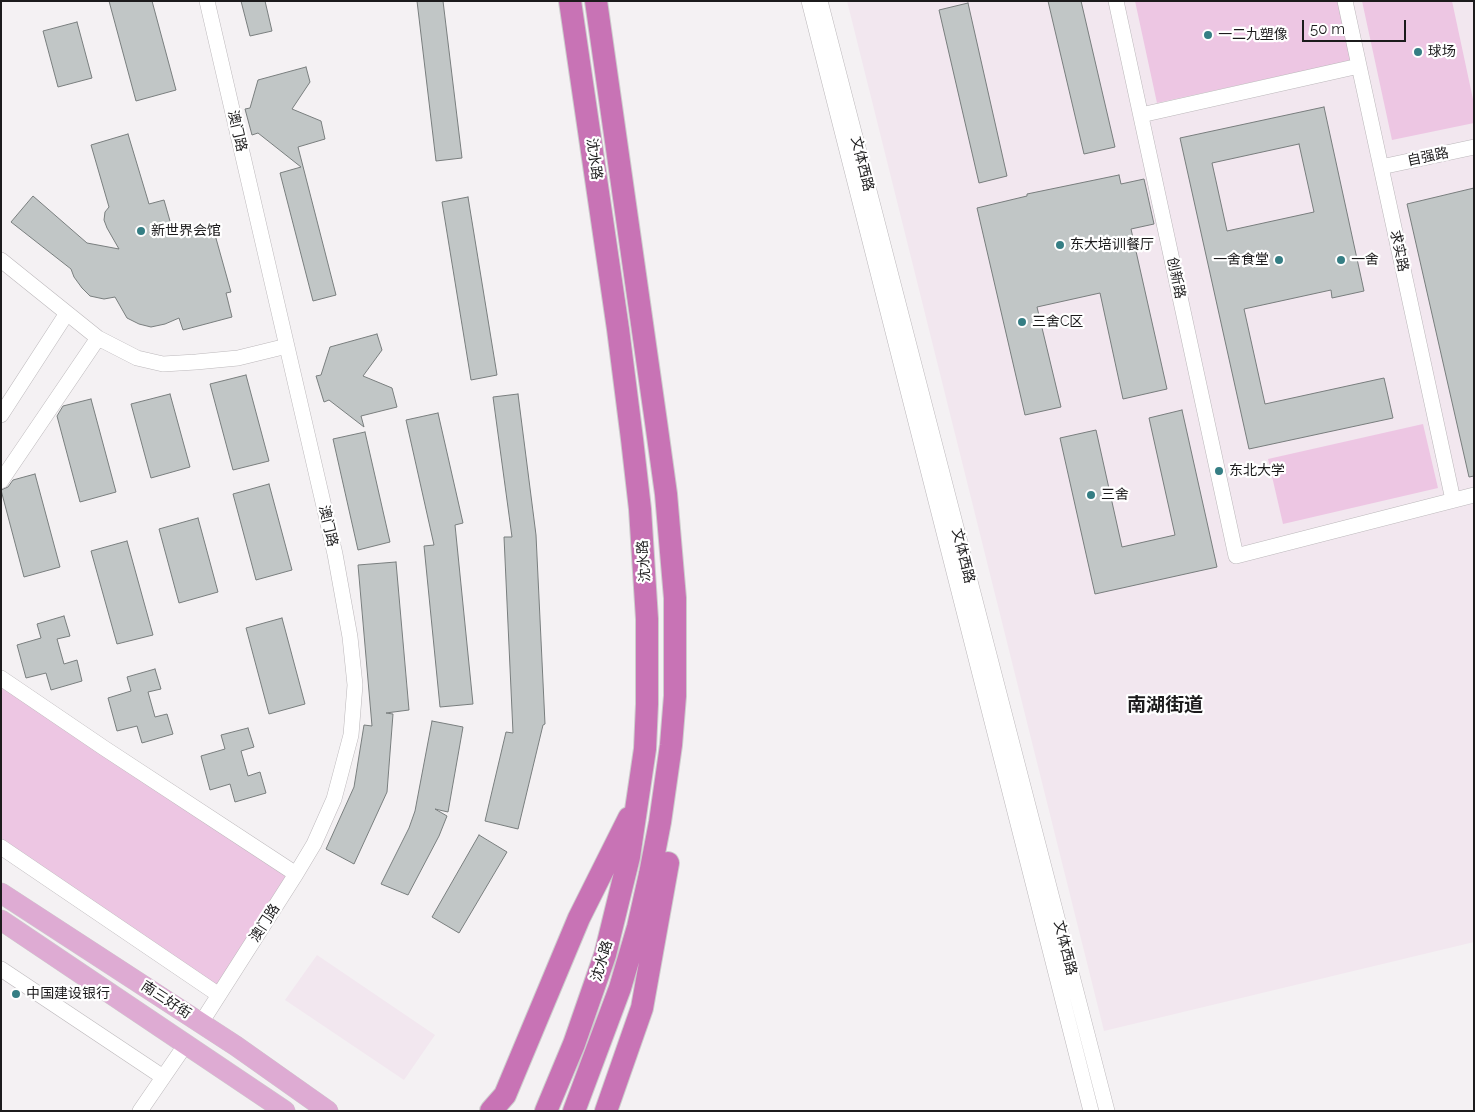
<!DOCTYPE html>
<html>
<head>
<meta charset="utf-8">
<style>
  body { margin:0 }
  #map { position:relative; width:1475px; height:1112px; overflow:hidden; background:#f4f1f3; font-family:Raleway,sans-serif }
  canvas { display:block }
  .frame { position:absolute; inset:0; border:2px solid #1c1b1c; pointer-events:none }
  .scale { position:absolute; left:1302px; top:20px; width:104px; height:22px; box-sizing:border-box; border:2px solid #1c1b1c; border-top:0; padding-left:6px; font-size:15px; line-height:18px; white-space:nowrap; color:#1c1b1c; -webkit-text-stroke:4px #fff; paint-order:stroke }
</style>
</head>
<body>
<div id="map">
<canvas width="1475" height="1112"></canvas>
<div class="frame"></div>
<div class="scale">50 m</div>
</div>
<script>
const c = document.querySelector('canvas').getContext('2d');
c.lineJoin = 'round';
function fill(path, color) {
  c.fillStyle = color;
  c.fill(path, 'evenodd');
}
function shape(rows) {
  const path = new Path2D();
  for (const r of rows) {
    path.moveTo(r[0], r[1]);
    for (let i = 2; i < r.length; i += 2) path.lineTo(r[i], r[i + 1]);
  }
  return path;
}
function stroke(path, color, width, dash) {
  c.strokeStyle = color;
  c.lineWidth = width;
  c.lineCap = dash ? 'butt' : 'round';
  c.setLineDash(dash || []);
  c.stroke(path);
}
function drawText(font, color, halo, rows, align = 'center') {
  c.font = font + ' Raleway,"Noto Sans SC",sans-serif';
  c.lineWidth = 4.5;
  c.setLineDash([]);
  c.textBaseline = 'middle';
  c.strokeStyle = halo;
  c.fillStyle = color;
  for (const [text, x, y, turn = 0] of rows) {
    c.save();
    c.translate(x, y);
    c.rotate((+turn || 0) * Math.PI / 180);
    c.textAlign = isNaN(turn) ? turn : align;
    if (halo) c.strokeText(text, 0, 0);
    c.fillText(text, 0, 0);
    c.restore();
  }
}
fill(shape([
  [847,1,1474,1,1474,942,1104,1031],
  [317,955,435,1035,404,1080,285,1000]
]), '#f2e7ef');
fill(shape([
  [1135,1,1340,1,1353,60,1157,103],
  [1362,1,1452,1,1474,104,1474,123,1392,140],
  [1423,424,1438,488,1283,524,1268,459],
  [1,678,296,874,219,995,1,847]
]), '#edc6e3');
const building = shape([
  [109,1,152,1,176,90,136,101,109,1],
  [241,1,265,1,272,31,250,36,241,1],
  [417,1,443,1,462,158,436,161,417,1],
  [1048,1,1081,1,1115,147,1084,154,1048,1],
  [968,3,1007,176,979,183,939,10,968,3],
  [77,22,92,78,58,87,43,31,77,22],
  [306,67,310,82,292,109,321,121,325,139,298,147,336,295,313,301,280,173,301,167,258,133,252,135,245,109,250,108,258,80,306,67],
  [1324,107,1364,291,1332,298,1331,290,1244,309,1265,404,1384,378,1393,418,1249,449,1180,138,1324,107],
  [1299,144,1314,212,1227,231,1212,163,1299,144],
  [128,134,149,204,164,200,174,235,212,224,231,292,226,293,232,317,183,330,179,318,165,324,151,327,139,324,127,318,115,297,104,299,90,296,82,288,74,277,71,269,11,222,33,196,87,243,119,249,107,228,104,220,105,212,109,207,91,145,128,134],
  [1119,175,1121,184,1144,179,1154,224,1131,229,1167,389,1123,399,1100,293,1037,307,1061,407,1025,415,977,208,1027,196,1027,194,1119,175],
  [1474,188,1474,476,1469,477,1407,204,1474,188],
  [468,197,497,375,471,380,442,202,468,197],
  [377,334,382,350,363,376,392,388,397,407,361,416,364,427,329,400,324,402,316,376,321,375,330,347,377,334],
  [246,375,269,461,233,470,210,384,246,375],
  [170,394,190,467,151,478,131,404,170,394],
  [518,394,536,535,545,724,543,725,518,829,485,821,506,732,513,733,504,537,512,537,493,397,518,394],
  [91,399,116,492,80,502,57,416,63,406,91,399],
  [1182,410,1217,567,1095,594,1060,438,1096,430,1122,547,1175,535,1149,418,1182,410],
  [438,413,463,523,455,525,473,704,440,707,424,546,434,545,406,420,438,413],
  [365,432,390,542,358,550,333,439,365,432],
  [35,474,60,567,24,577,1,490,8,487,13,480,35,474],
  [269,484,292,570,256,580,233,494,269,484],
  [198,518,218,592,179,603,159,529,198,518],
  [127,541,153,635,117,644,91,551,127,541],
  [396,562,409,710,386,713,393,714,387,792,354,864,326,849,354,787,364,725,372,726,358,565,396,562],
  [64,616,70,636,57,639,64,664,77,660,82,681,51,690,46,673,26,678,17,645,41,638,37,624,64,616],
  [282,618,305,704,269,714,246,628,282,618],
  [155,669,161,689,148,692,155,717,167,714,173,734,142,743,137,726,117,731,108,698,131,691,127,677,155,669],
  [432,721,463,727,448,812,435,809,447,816,439,836,408,895,381,884,409,828,415,811,432,721],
  [248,728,254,747,241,751,248,776,260,772,266,793,235,802,230,784,210,790,201,756,225,749,221,735,248,728],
  [479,835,507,852,459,933,432,917,479,835]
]);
fill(building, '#c1c6c6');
stroke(building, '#797e7e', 1);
const minor = shape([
  [809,1,1091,1111],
  [820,1,1107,1111],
  [1116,1,1236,556,1474,495],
  [1345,1,1453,500],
  [1141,115,1359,66],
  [1381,167,1474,147],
  [1,260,98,338,137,358,163,364,196,362,238,358,287,346],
  [1,415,67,313],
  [1,481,98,338],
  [1,678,104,748,296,874],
  [1,847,219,995],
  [1,969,163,1077],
  [201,1023,296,874,314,844,334,799,351,735,355,685,350,637,335,554,207,1],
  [140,1111,186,1044]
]);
const major = shape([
  [1,893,236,1046,328,1111],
  [1,920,285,1111]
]);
const highway = shape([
  [491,1111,505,1095,579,918,629,818],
  [546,1111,574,1044,605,955,629,857,645,749,647,704,647,619,640,509,632,439,618,329,570,1],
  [574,1111,620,988,638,927,650,874,660,822,671,745,675,696,675,598,666,494,656,422,596,1],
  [606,1111,642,1008,668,863]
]);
stroke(minor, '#bcb8bb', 16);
stroke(major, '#cdcdcd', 21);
stroke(highway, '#cdcdcd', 24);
stroke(minor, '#fff', 15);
stroke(major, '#deabd3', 20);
stroke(highway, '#c873b5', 22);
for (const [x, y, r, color] of [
  [1208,35,5,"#357e84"],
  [1418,52,5,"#357e84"],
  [141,231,5,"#357e84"],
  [1060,245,5,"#357e84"],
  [1279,260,5,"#357e84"],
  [1341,260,5,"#357e84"],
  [1022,322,5,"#357e84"],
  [1219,471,5,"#357e84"],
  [1091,495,5,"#357e84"],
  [16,994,5,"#357e84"]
]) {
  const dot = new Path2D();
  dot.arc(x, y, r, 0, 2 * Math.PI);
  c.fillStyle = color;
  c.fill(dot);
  stroke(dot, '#fff', 2);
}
drawText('14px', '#1c1b1c', '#fff', [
  ["一二九塑像",1218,35],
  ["球场",1428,52],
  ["新世界会馆",151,231],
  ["东大培训餐厅",1070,245],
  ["一舍食堂",1269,260,"right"],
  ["一舍",1351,260],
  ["三舍C区",1032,322],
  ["东北大学",1229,471],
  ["三舍",1101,495],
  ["中国建设银行",26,994]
], 'left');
drawText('14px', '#1c1b1c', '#fff', [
  ["澳门路",237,131,77],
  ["自强路",1428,157,-12],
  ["沈水路",594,159,82],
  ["文体西路",862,164,76],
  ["求实路",1399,251,78],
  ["创新路",1176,278,78],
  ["澳门路",328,526,77],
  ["文体西路",963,556,76],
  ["沈水路",644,561,-94],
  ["澳门路",265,923,-57],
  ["文体西路",1065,948,76],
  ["沈水路",602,961,-73],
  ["南三好街",166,1000,33]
]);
drawText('bold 19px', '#1c1b1c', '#fff', [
  ["南湖街道",1165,705]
]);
</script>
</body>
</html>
